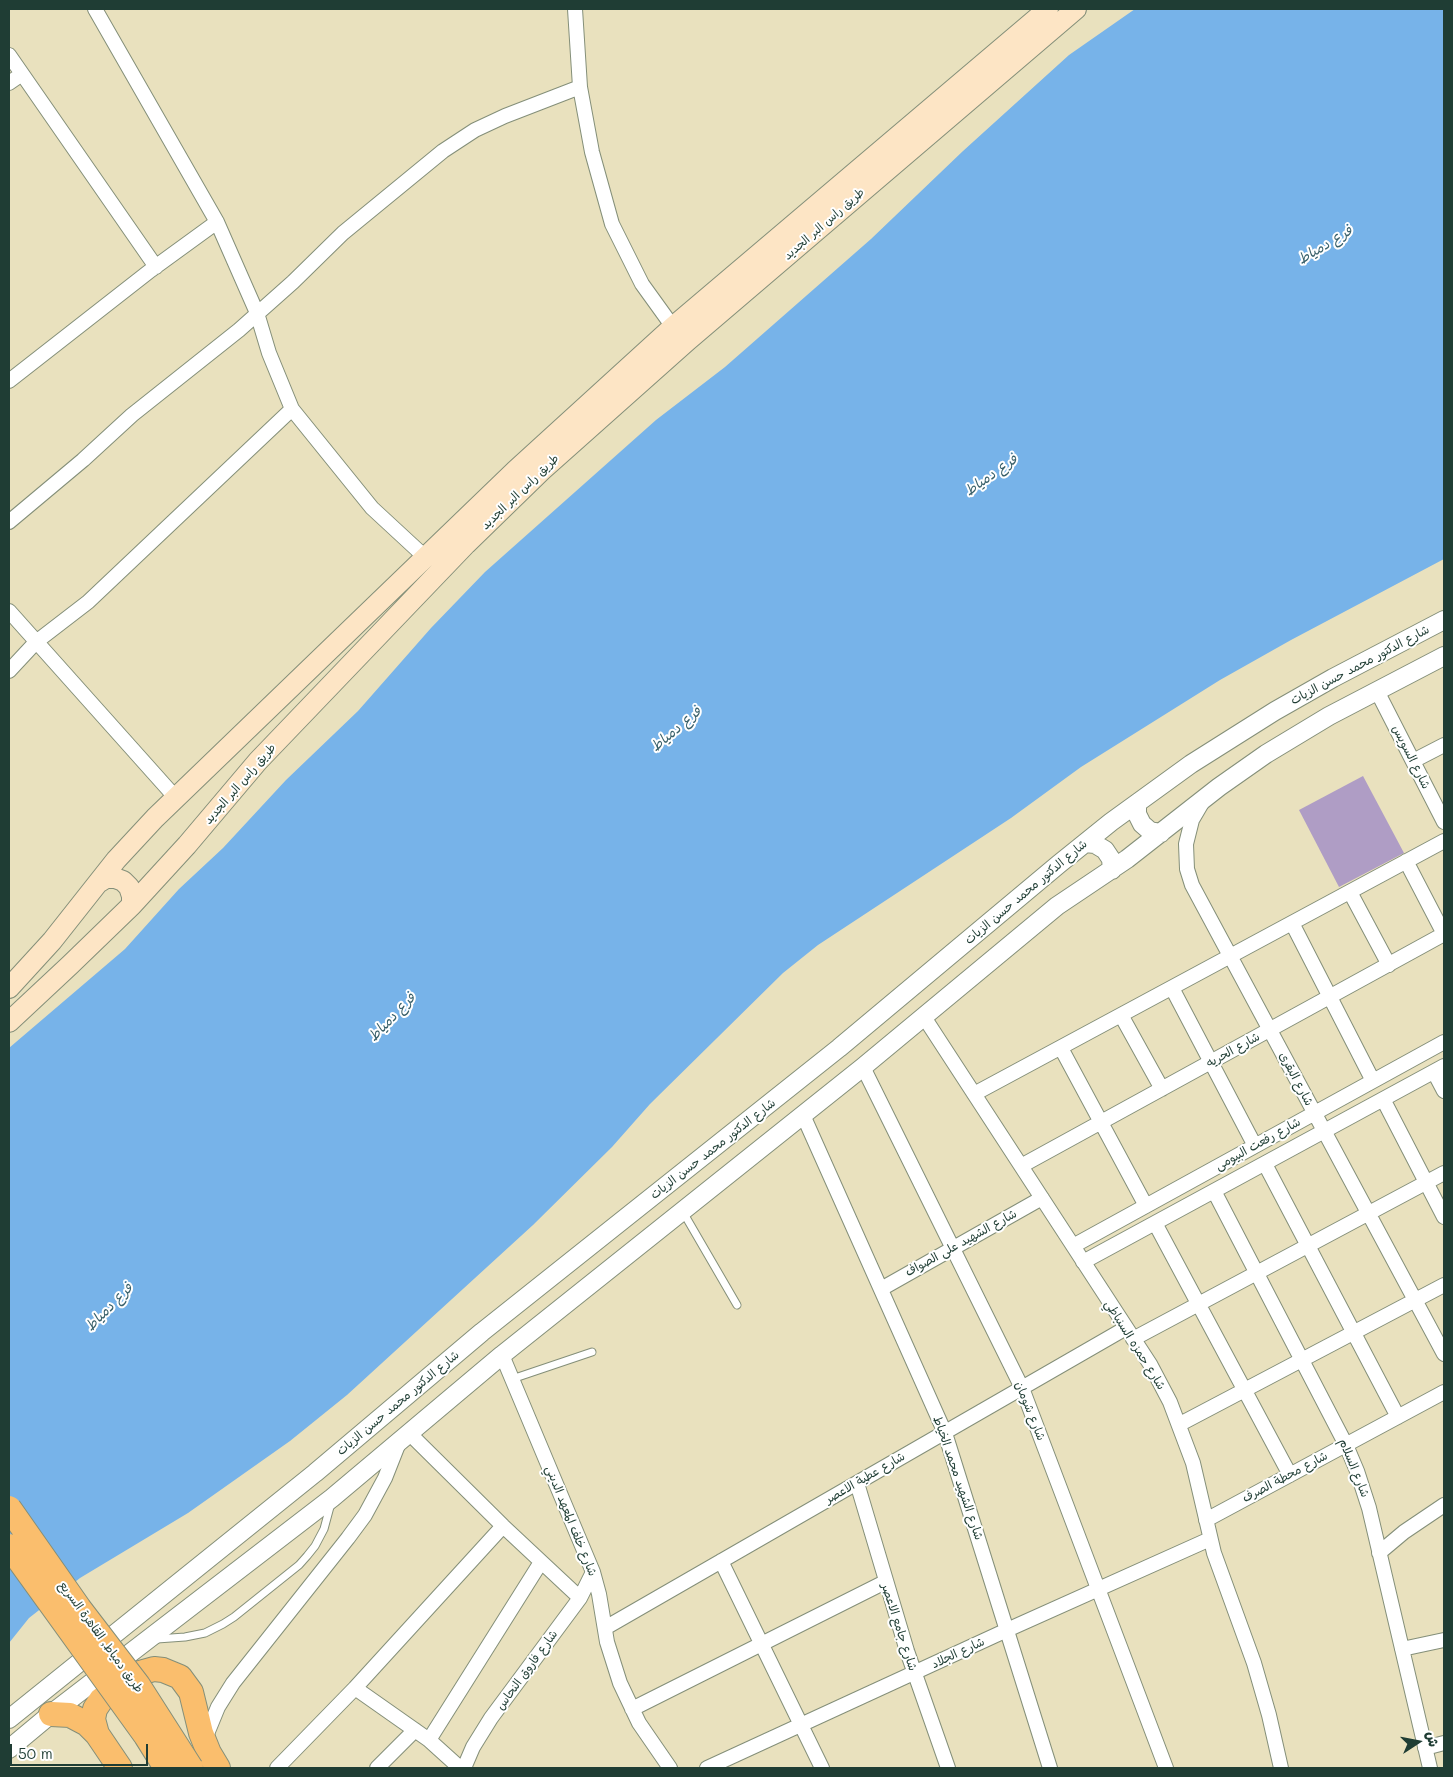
<!DOCTYPE html>
<html>
<head>
<meta charset="utf-8">
<style>
  body { margin:0 }
  #map { position:relative; width:1453px; height:1777px; overflow:hidden; background:#e9e1be; font-family:Mali,"Playpen Sans Arabic",sans-serif }
  canvas { display:block }
  .frame { position:absolute; inset:0; border:10px solid #1f3d34; pointer-events:none }
  .north { position:absolute; left:1393px; top:1717px; width:50px; height:50px; -webkit-text-stroke:4px #fff; paint-order:stroke; rotate:79deg; font-size:14px; font-weight:700; line-height:20px; text-align:center; color:#1f3d34 }
  .north::after { content:''; display:block; margin:auto; width:18px; height:22px; background:#1f3d34; clip-path:polygon(50% 0,100% 100%,50% 72%,0 100%) }
  .scale { position:absolute; left:10px; top:1744px; width:138px; height:22px; box-sizing:border-box; border:2px solid #1f3d34; border-top:0; padding-left:6px; font-size:15px; line-height:18px; white-space:nowrap; color:#1f3d34; -webkit-text-stroke:4px #fff; paint-order:stroke }
</style>
</head>
<body>
<div id="map">
<canvas width="1453" height="1777"></canvas>
<div class="frame"></div>
<div class="north">ش</div>
<div class="scale">50 m</div>
</div>
<script>
const c = document.querySelector('canvas').getContext('2d');
c.lineJoin = 'round';
function fill(path, color) {
  c.fillStyle = color;
  c.fill(path, 'evenodd');
}
function shape(rows) {
  const path = new Path2D();
  for (const r of rows) {
    path.moveTo(r[0], r[1]);
    for (let i = 2; i < r.length; i += 2) path.lineTo(r[i], r[i + 1]);
  }
  return path;
}
function stroke(path, color, width, dash) {
  c.strokeStyle = color;
  c.lineWidth = width;
  c.lineCap = dash ? 'butt' : 'round';
  c.setLineDash(dash || []);
  c.stroke(path);
}
function drawText(font, color, halo, rows, align = 'center') {
  c.font = font + ' Mali,"Playpen Sans Arabic",sans-serif';
  c.lineWidth = 4;
  c.setLineDash([]);
  c.textBaseline = 'middle';
  c.strokeStyle = halo;
  c.fillStyle = color;
  for (const [text, x, y, turn = 0] of rows) {
    c.save();
    c.translate(x, y);
    c.rotate((+turn || 0) * Math.PI / 180);
    c.textAlign = isNaN(turn) ? turn : align;
    if (halo) c.strokeText(text, 0, 0);
    c.fillText(text, 0, 0);
    c.restore();
  }
}
fill(shape([
  [1135,9,1444,9,1444,559,1291,640,1220,680,1081,767,1011,818,818,945,783,973,650,1104,612,1147,533,1225,347,1395,290,1441,188,1513,80,1578,29,1618,9,1643,9,1048,125,949,179,889,223,848,286,780,358,711,431,628,485,572,656,420,725,367,871,239,963,151,1069,55]
]), '#77b3e9');
fill(shape([
  [1363,776,1404,853,1339,887,1299,810]
]), '#af9dc5');
const service = shape([
  [683,1212,737,1305],
  [512,1379,592,1352],
  [157,1639,185,1637,205,1633,223,1624,234,1617,299,1565,307,1556,315,1546,324,1529,331,1503]
]);
const minor = shape([
  [95,9,217,222,257,313,269,353,292,409,372,508,425,557],
  [575,9,580,87,592,152,612,224,642,284,673,327],
  [9,55,156,267],
  [9,83,22,74],
  [9,381,151,270,217,222],
  [9,522,83,460,132,415,239,330,293,282,343,233,443,151,475,130,505,116,580,87],
  [9,611,176,798],
  [9,671,36,642,88,602,292,409],
  [1377,691,1444,822],
  [1413,761,1444,745],
  [1202,803,1192,820,1186,844,1187,869,1192,885,1444,1354],
  [1406,861,1444,934],
  [1350,892,1389,965],
  [1292,923,1373,1081],
  [1172,988,1255,1146],
  [1121,1015,1162,1089],
  [924,1017,1150,1364,1170,1402,1193,1463,1214,1553,1254,1663,1269,1715,1281,1768],
  [1061,1048,1146,1206],
  [863,1067,1022,1388,1166,1768],
  [1434,1072,1444,1091],
  [974,1094,1444,841],
  [1383,1099,1444,1217],
  [803,1115,945,1433,1050,1768],
  [1265,1164,1398,1417],
  [1021,1166,1444,934],
  [1214,1191,1346,1445,1357,1471,1369,1508,1430,1768],
  [1155,1223,1290,1475],
  [1073,1246,1444,1042],
  [1083,1262,1444,1066],
  [881,1289,1042,1198],
  [1133,1339,1444,1173],
  [502,1355,593,1572,599,1594,607,1642,620,1683,639,1723,670,1768],
  [1180,1424,1444,1285],
  [409,1433,503,1526,580,1598],
  [857,1483,907,1651,948,1768],
  [1206,1520,1444,1392],
  [1379,1553,1404,1532,1444,1505],
  [721,1561,822,1768],
  [605,1628,1126,1328],
  [1402,1649,1444,1640],
  [355,1688,429,1740,460,1768],
  [632,1709,885,1582],
  [429,1740,541,1562],
  [204,1741,218,1707,233,1683,348,1538,365,1515,385,1478,400,1440],
  [1425,1748,1444,1743],
  [277,1768,355,1688,503,1526],
  [377,1768,415,1730],
  [464,1768,473,1747,491,1718,580,1598,593,1572],
  [707,1768,1007,1630,1210,1539]
]);
const tertiary = shape([
  [1137,803,1137,814,1142,824,1150,831,1161,833],
  [1085,843,1095,844,1105,850,1111,859,1112,870],
  [9,1719,315,1473,482,1332,839,1048,1059,864,1111,822,1191,764,1275,711,1333,678,1444,620],
  [9,1749,51,1714,332,1498,502,1355,863,1067,1057,906,1127,859,1219,787,1266,754,1329,716,1444,656]
]);
const secondary = shape([
  [98,883,106,878,115,878,123,881,129,887,132,896,132,905],
  [9,988,52,941,116,860,155,818,515,471,673,327,1048,9],
  [9,1022,70,965,132,905,187,845,258,761,466,544,541,471,687,341,1076,9]
]);
const trunk = shape([
  [51,1714,70,1715,87,1724,97,1734,120,1768],
  [97,1734,93,1719,95,1709,101,1700,136,1674,154,1669,163,1670,180,1677,191,1692,201,1733,209,1753,218,1768]
]);
stroke(service, '#848f79', 9);
stroke(minor, '#848f79', 16);
stroke(tertiary, '#848f79', 20);
stroke(secondary, '#848f79', 22);
stroke(trunk, '#848f79', 26);
stroke(service, '#fff', 7);
stroke(minor, '#fff', 14);
stroke(tertiary, '#fff', 18);
stroke(secondary, '#fde5c5', 20);
stroke(trunk, '#fabe6d', 24);
const trunkBridge = shape([
  [9,1508,79,1608,138,1685,191,1768],
  [9,1546,146,1736,166,1768]
]);
stroke(trunkBridge, '#848f79', 26, []);
stroke(trunkBridge, '#fabe6d', 24);
drawText('12px', '#1f3d34', '#fff', [
  ["طريق راس البر الجديد",824,224,-41],
  ["طريق راس البر الجديد",520,492,-44],
  ["شارع الدكتور محمد حسن الزيات",1360,665,-28],
  ["شارع السويس",1411,757,63],
  ["طريق راس البر الجديد",240,784,-49],
  ["شارع الدكتور محمد حسن الزيات",1026,892,-40],
  ["شارع الحريه",1233,1050,-29],
  ["شارع البقرى",1296,1079,62],
  ["شارع رفعت البيومى",1258,1144,-29],
  ["شارع الدكتور محمد حسن الزيات",713,1149,-38],
  ["شارع الشهيد على الصواف",961,1243,-29],
  ["شارع حمزه السنباطي",1135,1345,58],
  ["شارع الدكتور محمد حسن الزيات",398,1403,-40],
  ["شارع شومان",1030,1411,68],
  ["شارع السلام",1354,1468,68],
  ["شارع محطة الصرف",1285,1477,-28],
  ["شارع عطية الاعصر",865,1478,-30],
  ["شارع الشهيد محمد الخياط",958,1478,71],
  ["شارع خلف المعهد الديني",571,1521,68],
  ["شارع جامع الاعصر",899,1627,72],
  ["طريق دمياط, القاهرة السريع",101,1637,54],
  ["شارع الجلاد",958,1653,-25],
  ["شارع فاروق النحاس",527,1670,-54]
]);
drawText('italic 14px', '#39606a', '#fff', [
  ["فرع دمياط",1325,245,-31],
  ["فرع دمياط",991,475,-35],
  ["فرع دمياط",676,729,-40],
  ["فرع دمياط",392,1017,-46],
  ["فرع دمياط",109,1307,-45]
]);
</script>
</body>
</html>
